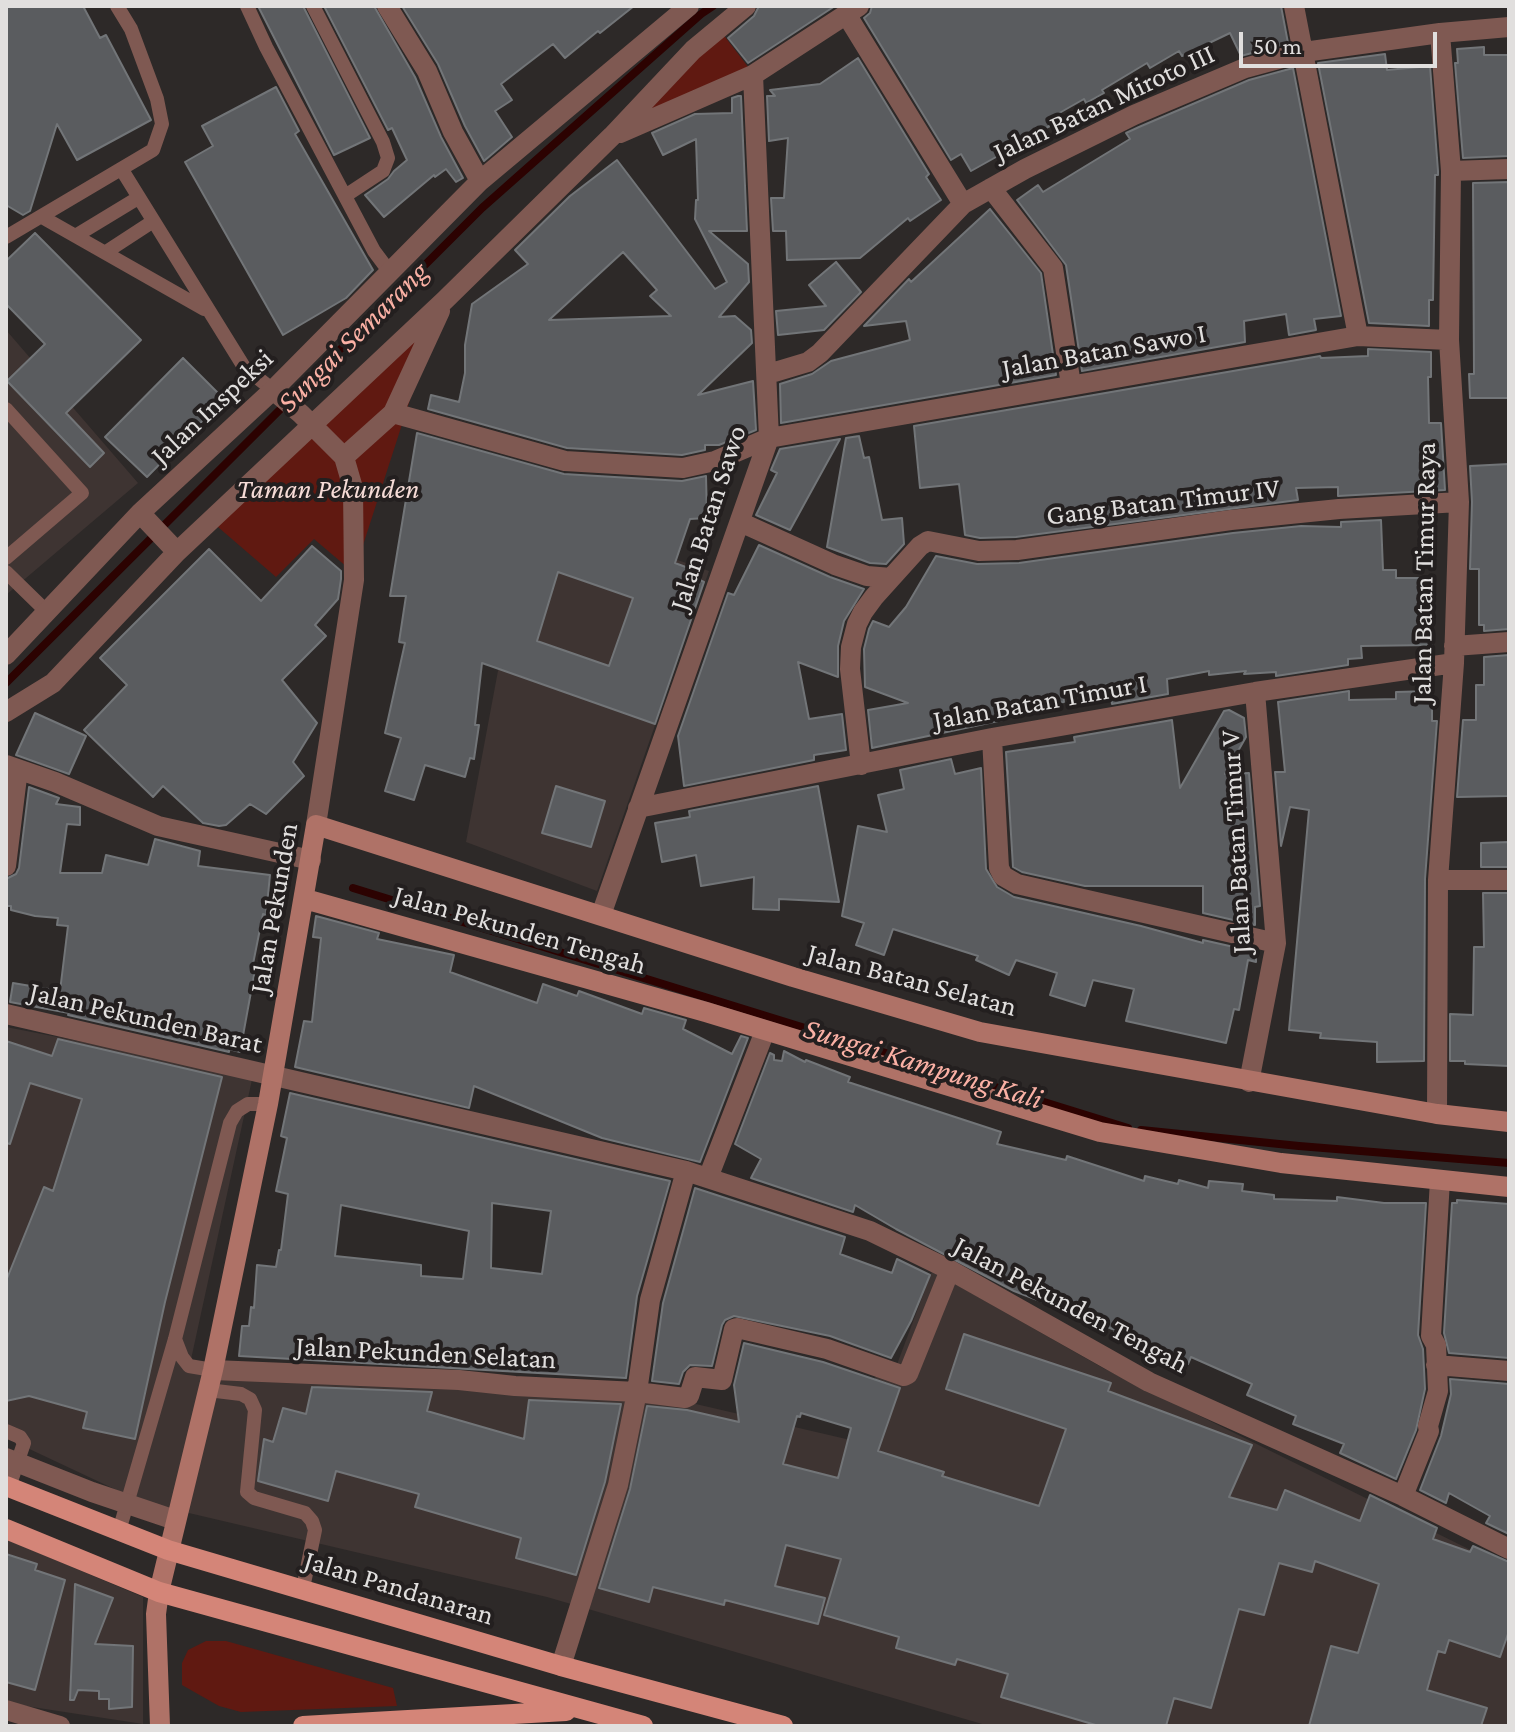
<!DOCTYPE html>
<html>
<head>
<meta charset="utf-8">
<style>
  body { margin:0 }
  #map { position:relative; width:1515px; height:1732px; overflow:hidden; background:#2d2928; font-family:"Crimson Pro",serif }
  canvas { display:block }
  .frame { position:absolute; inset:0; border:8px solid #e1dfde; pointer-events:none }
  .scale { position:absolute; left:1239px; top:32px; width:198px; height:36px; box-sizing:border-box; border:4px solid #e1dfde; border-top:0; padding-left:10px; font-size:24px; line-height:28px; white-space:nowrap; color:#e1dfde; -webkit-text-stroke:6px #231f1f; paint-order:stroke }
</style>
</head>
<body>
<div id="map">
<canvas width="1515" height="1732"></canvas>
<div class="frame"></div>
<div class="scale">50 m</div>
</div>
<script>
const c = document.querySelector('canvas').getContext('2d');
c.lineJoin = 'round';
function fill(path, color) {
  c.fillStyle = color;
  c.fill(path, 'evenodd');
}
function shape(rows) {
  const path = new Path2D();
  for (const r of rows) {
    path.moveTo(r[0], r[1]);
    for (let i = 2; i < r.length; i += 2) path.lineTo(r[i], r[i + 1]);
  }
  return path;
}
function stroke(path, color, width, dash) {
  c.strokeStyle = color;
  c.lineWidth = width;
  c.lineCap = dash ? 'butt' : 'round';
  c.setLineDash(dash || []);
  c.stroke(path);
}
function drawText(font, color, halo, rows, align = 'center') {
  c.font = font + ' "Crimson Pro",serif';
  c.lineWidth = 8;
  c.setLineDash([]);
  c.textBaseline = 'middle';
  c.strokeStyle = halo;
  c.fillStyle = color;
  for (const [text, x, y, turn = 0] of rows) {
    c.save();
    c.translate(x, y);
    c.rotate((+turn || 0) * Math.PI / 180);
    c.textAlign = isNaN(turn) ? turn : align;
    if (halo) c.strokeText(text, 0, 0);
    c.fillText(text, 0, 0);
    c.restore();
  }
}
fill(shape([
  [6,330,138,483,6,595],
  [557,518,709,571,597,891,466,842,506,628],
  [6,1027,253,1075,190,1364,597,1381,859,1442,879,1363,896,1367,932,1271,1103,1368,1509,1569,1509,1726,989,1726,547,1597,142,1502,6,1438],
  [6,1539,143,1597,143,1724,6,1703]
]), '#3e3432');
fill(shape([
  [719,29,752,72,619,128],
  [428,323,418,375,354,573,314,539,276,577,211,521],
  [206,1641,226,1641,393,1688,397,1706,241,1712,219,1706,182,1685,182,1663,188,1650]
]), '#601911');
stroke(shape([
  [6,683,482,208,701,14,713,6],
  [353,888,1128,1128],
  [1141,1130,1299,1146,1509,1163]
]), '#2c0201', 8);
const building = shape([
  [6,6,83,6,100,38,106,35,151,120,77,160,57,124,30,211,23,215,6,205,6,6],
  [258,6,303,6,370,138,334,155,258,6],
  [324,6,374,6,415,77,441,137,463,178,456,182,446,169,435,177,434,175,384,217,365,195,388,179,394,171,407,160,392,128,388,130,324,6],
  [402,6,634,6,600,33,598,31,565,58,553,44,501,84,512,100,495,111,512,137,484,161,465,126,438,64,402,6],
  [759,6,835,6,748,63,728,38,754,16,759,6],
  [872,6,1281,6,1288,43,1241,56,1230,33,1182,56,1179,51,1150,68,1147,63,1102,90,1104,93,1086,103,1084,99,1047,120,1050,126,1003,149,1005,152,971,171,961,154,951,160,864,18,870,13,872,6],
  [1484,47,1484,55,1509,55,1509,156,1463,158,1455,63,1458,63,1457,49,1484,47],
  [1385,54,1387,70,1430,66,1438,171,1438,175,1435,175,1433,300,1429,300,1429,326,1369,323,1318,63,1385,54],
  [858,58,929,174,926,177,941,200,910,221,908,218,860,258,787,260,786,231,773,231,771,198,784,198,788,138,769,141,767,96,775,96,770,90,820,84,858,58],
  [1293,68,1341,316,1314,319,1316,330,1289,335,1286,314,1244,321,1245,342,1082,371,1066,265,1017,200,1038,185,1043,192,1130,139,1126,133,1139,127,1249,80,1293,68],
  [276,87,299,131,295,134,373,270,346,298,283,335,185,162,213,146,202,126,276,87],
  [738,96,741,96,747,231,709,231,748,264,749,282,719,317,735,316,751,330,752,343,698,395,753,381,756,430,719,445,705,445,705,450,682,455,567,448,428,409,431,395,459,402,465,373,465,345,472,304,528,264,515,250,570,196,617,160,715,289,727,282,695,219,696,200,698,200,696,139,663,155,652,133,695,114,732,113,732,98,738,96],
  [623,252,657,290,650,296,671,316,549,320,623,252],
  [1509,182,1509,398,1470,398,1469,374,1474,374,1473,183,1509,182],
  [990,209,1041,273,1056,375,781,423,780,384,812,374,831,361,910,340,906,321,864,326,909,279,911,282,990,209],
  [35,233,141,340,66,413,104,453,90,467,7,381,45,344,6,304,6,261,35,233],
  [836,262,861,292,824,330,778,335,776,311,826,306,809,285,836,262],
  [1368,349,1431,352,1431,377,1428,377,1429,423,1441,423,1445,490,1338,496,1338,487,1296,488,1298,500,1016,537,980,538,965,535,959,484,920,488,914,426,1320,356,1321,358,1368,356,1368,349],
  [183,358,224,399,147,477,105,437,183,358],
  [417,433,564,474,682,481,706,476,707,518,690,519,675,563,691,569,689,575,704,582,655,724,482,663,475,725,479,725,474,759,470,758,465,777,425,765,414,800,385,791,401,738,385,733,405,643,399,642,406,596,390,596,417,433],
  [558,572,633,598,609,666,537,641,558,572],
  [859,436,864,458,869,457,882,520,902,518,904,544,886,564,870,563,827,547,846,438,859,436],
  [840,439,790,530,756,515,777,473,771,470,780,449,840,439],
  [1509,464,1509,629,1484,631,1484,625,1479,625,1479,569,1470,569,1472,502,1470,466,1509,464],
  [1381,520,1383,570,1396,570,1396,578,1430,578,1432,645,1361,646,1362,658,1348,659,1348,665,1276,676,1276,672,1244,674,1246,671,1209,675,1209,671,1167,679,1168,694,1112,704,1109,684,1063,695,1064,702,1002,713,1003,720,872,748,868,710,908,703,865,687,864,649,869,629,873,621,889,627,906,607,936,556,977,564,1019,563,1233,533,1301,526,1341,527,1341,522,1381,520],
  [759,545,830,577,864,589,844,621,838,646,838,677,798,662,809,719,842,714,846,750,814,755,814,760,684,786,678,736,728,593,734,595,759,545],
  [312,546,341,571,341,579,338,599,315,625,326,636,282,680,317,723,293,762,304,776,266,814,250,804,226,825,219,826,203,823,163,786,153,797,84,730,127,685,100,658,209,549,261,601,312,546],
  [1509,655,1509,796,1457,797,1463,720,1476,720,1476,685,1484,685,1484,657,1509,655],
  [1349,691,1349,700,1396,699,1396,692,1432,691,1432,721,1437,721,1425,879,1424,1061,1377,1062,1377,1042,1320,1038,1321,1033,1289,1030,1309,810,1290,807,1281,846,1275,772,1285,772,1278,702,1349,691],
  [1229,710,1244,718,1246,737,1225,774,1249,773,1260,906,1255,907,1255,925,1203,913,1203,886,1085,886,1022,872,1013,867,1006,752,1075,742,1074,737,1172,720,1180,788,1224,711,1229,710],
  [35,713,86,736,69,774,16,755,35,713],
  [951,759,955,774,981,768,986,869,997,887,1014,897,1141,926,1203,943,1203,940,1256,952,1256,962,1248,960,1239,1010,1234,1009,1226,1043,1126,1021,1134,989,1093,980,1085,1006,1050,995,1057,973,1016,960,1009,975,976,960,978,956,893,929,884,955,856,945,864,923,842,916,858,826,887,832,878,795,904,789,900,770,951,759],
  [556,786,605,801,591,847,542,833,556,786],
  [818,786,839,902,779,899,779,910,753,909,754,877,701,886,696,855,662,862,655,823,690,817,689,811,818,786],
  [29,787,59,798,56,804,80,807,80,825,67,824,60,873,102,873,106,855,148,865,155,839,200,851,198,866,270,875,266,915,263,914,252,969,255,970,240,1052,229,1049,229,1052,68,1015,69,1013,10,1002,13,983,60,991,68,926,57,925,58,918,35,916,11,910,11,906,6,906,6,879,16,874,19,868,29,787],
  [1509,842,1509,867,1481,867,1481,843,1509,842],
  [1483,893,1509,893,1509,1066,1465,1064,1465,1061,1450,1061,1450,1014,1473,1015,1474,947,1484,947,1483,893],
  [316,916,379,933,377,939,454,955,450,972,537,1003,543,984,577,996,579,991,642,1014,644,1008,686,1020,683,1029,732,1054,741,1036,748,1038,700,1162,602,1138,474,1086,469,1108,295,1067,304,1021,312,1022,321,938,313,937,316,916],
  [58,1039,222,1077,165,1302,135,1439,83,1428,87,1412,29,1396,6,1401,6,1281,44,1187,53,1191,82,1099,30,1083,10,1144,6,1143,6,1041,52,1056,58,1039],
  [784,1051,805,1062,806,1060,850,1077,848,1082,1001,1132,997,1144,1066,1160,1067,1156,1144,1181,1145,1176,1178,1184,1179,1180,1208,1188,1209,1181,1243,1184,1242,1191,1274,1195,1274,1199,1337,1201,1337,1197,1384,1203,1426,1203,1418,1335,1423,1349,1425,1389,1416,1430,1396,1479,1340,1453,1344,1444,1293,1424,1296,1416,1247,1395,1252,1384,1191,1357,1188,1364,1134,1340,1133,1343,1113,1335,1115,1330,1014,1291,896,1229,855,1205,853,1212,751,1178,761,1159,735,1144,770,1053,774,1055,774,1060,782,1061,784,1051],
  [290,1093,670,1181,637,1296,626,1378,239,1356,242,1326,249,1326,251,1307,254,1308,257,1265,276,1267,279,1250,281,1250,288,1194,276,1191,287,1138,281,1136,290,1093],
  [492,1203,551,1211,542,1274,491,1268,492,1203],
  [341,1205,469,1231,463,1279,421,1276,421,1265,335,1256,341,1205],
  [695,1188,845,1237,840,1254,892,1273,897,1259,930,1275,911,1321,891,1358,830,1336,734,1316,725,1320,722,1325,712,1366,690,1365,683,1372,679,1384,652,1381,663,1303,695,1188],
  [1457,1200,1509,1204,1509,1358,1449,1353,1444,1333,1452,1203,1457,1203,1457,1200],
  [964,1334,1111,1383,1108,1391,1252,1445,1229,1497,1277,1510,1285,1490,1360,1521,1370,1495,1437,1528,1433,1539,1470,1552,1473,1546,1509,1562,1509,1631,1500,1657,1449,1640,1445,1653,1438,1651,1427,1690,1487,1708,1481,1726,1309,1726,1331,1646,1358,1653,1379,1584,1315,1561,1312,1572,1279,1563,1264,1615,1239,1609,1211,1708,1174,1698,1166,1726,1099,1726,1001,1697,1008,1674,957,1659,955,1665,896,1648,899,1637,824,1615,841,1559,786,1545,775,1586,825,1598,818,1624,725,1600,724,1605,653,1587,649,1602,599,1588,630,1489,647,1406,687,1410,739,1422,734,1385,744,1343,823,1362,900,1388,878,1451,944,1472,942,1476,1039,1506,1066,1429,946,1389,964,1334],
  [801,1413,851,1428,838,1478,783,1464,797,1416,800,1417,801,1413],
  [1450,1379,1509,1384,1509,1534,1486,1523,1490,1516,1449,1493,1446,1503,1420,1490,1441,1436,1451,1394,1450,1379],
  [312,1387,432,1392,427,1411,524,1439,529,1400,621,1404,605,1482,576,1575,516,1558,521,1538,415,1507,419,1494,336,1471,328,1501,258,1481,264,1439,273,1442,283,1408,306,1414,312,1387],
  [6,1554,37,1564,35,1570,65,1580,35,1690,6,1682,6,1554],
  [75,1584,113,1598,95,1644,133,1646,132,1707,109,1709,109,1699,99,1699,99,1691,78,1690,74,1700,70,1700,75,1584]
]);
fill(building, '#5a5c5f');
stroke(building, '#727578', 2);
stroke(shape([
  [247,6,266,47,374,251,389,271],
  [313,6,383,142,388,158,383,171,345,196],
  [122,170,244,367,273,390],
  [42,217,204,309],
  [77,235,138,198],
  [6,237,153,150,162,124,157,99,131,29,117,6],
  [106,252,152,222],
  [6,409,82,493,6,558],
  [6,572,47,612],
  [175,1339,182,1357,189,1366,213,1370],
  [208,1390,241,1394,250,1399,255,1410,247,1492,254,1498,305,1513,312,1521,315,1530,303,1588],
  [6,1431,20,1437,24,1443,9,1487],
  [119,1531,175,1339,230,1123,237,1111,248,1104,268,1104]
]), '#7f5952', 14);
stroke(shape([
  [6,1458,92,1492,175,1520]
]), '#7f5952', 20);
stroke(shape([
  [387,6,427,71,453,132,480,181],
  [1294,6,1358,336],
  [846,14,963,204],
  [620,133,753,75,859,6],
  [1451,171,1509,169],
  [991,188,1053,268,1071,385],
  [768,374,808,362,820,353,963,204,1025,169,1134,115,1245,68,1304,52,1440,33,1509,27],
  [273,390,301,414,344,457],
  [393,413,565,461,683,468,715,461,769,438,1358,336,1449,340],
  [140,513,177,552],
  [740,522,835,565,867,576,891,578],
  [1454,646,1509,642],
  [6,655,140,513,273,390,480,181,689,6],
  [6,712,53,683,177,552,445,300,612,136,693,50,746,6],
  [992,738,999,868,1003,876,1017,884,1276,943],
  [6,765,55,782,158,826,311,860],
  [861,765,850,669,851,647,857,624,863,612,874,597,920,546,928,541,979,551,1017,550,1231,520,1339,509,1459,502],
  [638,808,992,738,1255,692,1454,663],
  [316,825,354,580,353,488,344,457,393,413,440,311],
  [6,866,18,769],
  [1438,880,1509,880],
  [601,915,769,438,753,75],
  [6,1014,686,1171,870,1231,950,1270,1149,1382,1403,1496,1509,1549],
  [1249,1082,1276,943,1255,692],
  [1437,1114,1438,880,1454,663,1459,502,1449,340,1451,171,1440,33],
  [708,1178,765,1031],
  [1436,1365,1509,1371],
  [213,1370,459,1380,515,1386,637,1392,685,1398,689,1396,695,1377,722,1380,734,1329,737,1328,827,1349,904,1376,908,1374,950,1270],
  [1403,1496,1429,1431,1428,1426,1438,1391,1436,1345,1431,1336,1440,1180],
  [561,1666,618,1485,637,1392,650,1300,686,1171],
  [6,1710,60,1726]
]), '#7f5952', 20);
stroke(shape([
  [305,899,706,1012,1100,1132,1281,1163,1509,1187],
  [160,1726,156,1614,159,1592,213,1370,268,1104,316,825,793,977,980,1032,1437,1114,1509,1122]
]), '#af7267', 20);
stroke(shape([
  [6,1486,168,1550,561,1666,783,1726],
  [6,1529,159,1592,643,1726],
  [303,1726,566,1711]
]), '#d48578', 20);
drawText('28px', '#e1dfde', '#231f1f', [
  ["Jalan Batan Miroto III",1104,103,-25],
  ["Jalan Batan Sawo I",1104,351,-10],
  ["Jalan Inspeksi",212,407,-43],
  ["Gang Batan Timur IV",1163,502,-7],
  ["Jalan Batan Sawo",708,518,-72],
  ["Jalan Batan Timur Raya",1424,573,-89],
  ["Jalan Batan Timur I",1040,702,-10],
  ["Jalan Batan Timur V",1236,842,-93],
  ["Jalan Pekunden",274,908,-80],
  ["Jalan Pekunden Tengah",520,930,16],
  ["Jalan Batan Selatan",912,980,15],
  ["Jalan Pekunden Barat",146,1018,13],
  ["Jalan Pekunden Tengah",1071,1305,28],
  ["Jalan Pekunden Selatan",426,1353,3],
  ["Jalan Pandanaran",399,1588,17]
]);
drawText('italic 28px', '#f6dcd7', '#231f1f', [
  ["Taman Pekunden",328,489]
]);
drawText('italic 30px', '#fbb1a5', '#231f1f', [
  ["Sungai Semarang",353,337,-45],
  ["Sungai Kampung Kali",923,1064,17]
]);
</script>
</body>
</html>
